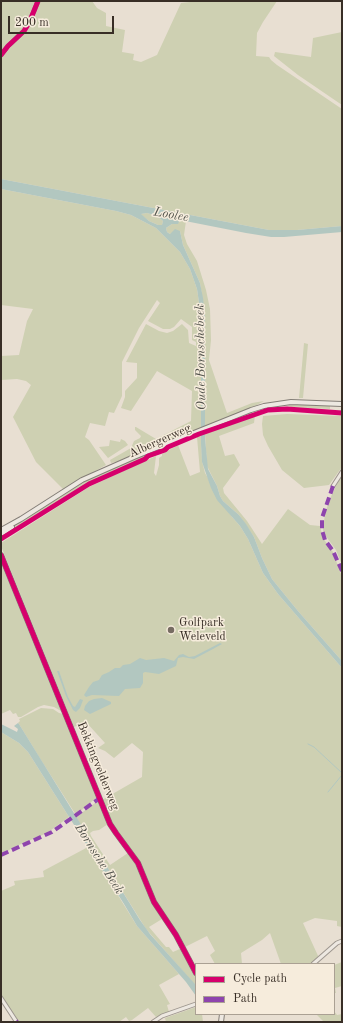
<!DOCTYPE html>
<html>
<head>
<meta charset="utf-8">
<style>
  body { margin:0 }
  #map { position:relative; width:343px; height:1023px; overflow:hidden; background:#e8dfd2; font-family:"Old Standard TT",serif }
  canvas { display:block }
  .frame { position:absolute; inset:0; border:2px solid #382e26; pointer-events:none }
  .legend { position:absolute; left:195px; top:963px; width:140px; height:52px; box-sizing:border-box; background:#f6ecdc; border:1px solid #aaa093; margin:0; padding:5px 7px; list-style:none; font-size:12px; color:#382e26 }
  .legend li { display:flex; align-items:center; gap:8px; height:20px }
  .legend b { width:20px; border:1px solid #aaa093 }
  .scale { position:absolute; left:8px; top:16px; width:106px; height:18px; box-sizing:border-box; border:2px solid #382e26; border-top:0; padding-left:5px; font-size:12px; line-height:14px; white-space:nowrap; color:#382e26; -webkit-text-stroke:3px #f6ecdc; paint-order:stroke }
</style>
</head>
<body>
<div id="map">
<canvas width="343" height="1023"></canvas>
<div class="frame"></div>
<ul class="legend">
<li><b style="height:5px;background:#d6006c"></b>Cycle path</li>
<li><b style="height:5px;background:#8e44ad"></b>Path</li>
</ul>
<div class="scale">200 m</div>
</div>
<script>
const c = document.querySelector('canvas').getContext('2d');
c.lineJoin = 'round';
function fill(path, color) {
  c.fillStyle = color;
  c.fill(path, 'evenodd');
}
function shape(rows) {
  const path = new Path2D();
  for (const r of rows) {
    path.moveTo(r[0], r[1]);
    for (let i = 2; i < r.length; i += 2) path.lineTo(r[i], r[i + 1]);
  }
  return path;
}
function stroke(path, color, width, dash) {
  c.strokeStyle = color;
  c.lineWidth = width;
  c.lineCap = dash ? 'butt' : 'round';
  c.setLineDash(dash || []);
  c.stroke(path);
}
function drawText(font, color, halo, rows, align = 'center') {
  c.font = font + ' "Old Standard TT",serif';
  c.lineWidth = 3;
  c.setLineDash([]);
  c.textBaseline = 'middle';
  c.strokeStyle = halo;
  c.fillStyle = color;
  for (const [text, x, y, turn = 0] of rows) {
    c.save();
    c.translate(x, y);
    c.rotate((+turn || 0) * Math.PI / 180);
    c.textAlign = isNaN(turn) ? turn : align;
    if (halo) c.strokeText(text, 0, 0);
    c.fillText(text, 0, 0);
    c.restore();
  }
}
fill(shape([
  [1,1,35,1,24,29,11,41,1,53],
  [39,1,92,1,97,8,106,13,106,26,125,30,122,52,134,54,133,60,141,62,157,55,181,3,198,1,277,1,263,22,257,33,256,56,269,57,271,60,277,65,342,109,342,226,297,230,269,230,1,179,1,59,14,43,29,28],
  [342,32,342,105,298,75,274,56,275,52,311,57,313,38],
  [1,189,116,211,131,215,156,228,180,252,190,269,197,289,201,316,201,428,117,462,111,463,110,460,131,448,134,441,140,438,141,436,135,430,135,427,136,427,156,439,191,421,192,391,157,371,131,411,121,408,125,397,125,391,137,378,137,363,126,362,146,324,159,331,167,333,173,331,182,324,188,330,189,343,196,346,196,342,192,340,192,327,181,319,174,327,170,329,163,329,148,321,160,303,157,300,139,328,122,362,122,396,114,413,109,412,105,426,90,423,85,437,89,440,106,465,63,489,36,462,13,417,31,385,26,381,17,379,1,380,1,356,19,355,27,321,33,309,1,305],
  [147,213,157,216,163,221,162,225,158,225,149,221,140,214],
  [180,220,186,221,184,235,187,244,197,261,206,290,210,309,211,340,209,360,227,413,252,403,264,401,257,405,205,427,205,315,200,283,183,245,180,231,170,234,167,232,166,228,172,224,179,222],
  [304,343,308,344,303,398,299,398],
  [284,403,330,405,330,409,291,407],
  [287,414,342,416,342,467,329,485,304,488,282,470,268,446,263,435,262,424,263,416],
  [255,415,254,423,219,436,225,456,234,454,240,465,223,488,224,493,247,521,262,544,288,509,310,525,320,526,323,538,333,552,342,577,342,661,298,611,272,579,262,558,254,537,239,515,223,501,220,496,217,486,207,466,205,434],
  [201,436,202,461,205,473,232,517,240,526,248,539,263,573,278,594,342,668,342,927,337,926,337,921,315,918,303,923,319,958,311,964,281,964,270,933,262,940,241,953,242,964,215,964,210,955,215,951,207,936,185,947,179,935,156,901,140,863,113,825,102,800,142,777,143,752,132,743,114,758,105,751,98,748,105,743,86,722,74,727,1,546,1,543,89,487,156,456,154,473,156,476,159,465,159,458,162,456,162,454,178,445,190,476,200,472,197,437],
  [121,439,125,441,128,445,108,458,99,447,109,446,110,440,120,442],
  [147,454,144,458,99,477,79,488,1,538,1,536,35,513,68,492,84,481],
  [342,474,342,565,336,550,325,535,323,530,325,513,332,494],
  [1,558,62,710,61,711,54,707,44,705,38,707,21,717,18,717,16,713,13,714,10,710,1,714],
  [41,708,53,709,59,713,64,714,97,797,76,815,41,760,19,724,18,723,20,721,19,719],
  [1,732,19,743,28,752,69,817,47,833,12,848,1,856],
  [99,801,114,832,113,833,108,824,99,830,93,831,90,833,91,836,110,865,128,853,137,866,151,900,162,919,149,927,166,947,169,947,173,952,182,948,196,976,196,986,146,929,76,817,95,803],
  [88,847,137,926,179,974,159,985,170,1004,167,1005,169,1012,156,1017,148,1008,132,1020,129,1021,126,1017,119,1022,18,1022,1,996,1,891,15,885,14,881,44,877,43,871],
  [342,962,342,986,335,988,336,993,334,993,334,965],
  [196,1007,196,1014,202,1014,203,1022,166,1022,165,1018],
  [334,1011,337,1015,342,1014,342,1022,324,1022,316,1014,334,1014]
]), '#ced0b2');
fill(shape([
  [1,179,269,230,297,230,342,226,342,232,284,237,271,237,246,233,180,220,178,224,172,224,166,228,167,232,170,234,175,229,180,231,183,245,200,283,203,298,205,315,205,438,208,469,217,486,220,496,223,501,239,515,246,524,254,537,262,558,272,579,298,611,342,661,342,668,278,594,263,573,248,539,240,526,217,500,211,488,202,462,201,444,201,316,197,289,190,269,180,252,156,228,131,215,116,211,1,189],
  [147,213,157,216,163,221,162,225,158,225,149,221,141,214],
  [220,643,222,644,213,649,194,659,183,657,178,658,176,666,159,674,145,672,143,673,143,683,140,688,125,689,119,696,92,695,86,697,84,695,89,687,93,682,99,680,102,675,109,672,115,668,120,668,123,665,130,664,140,658,146,660,164,658,174,661,179,655,183,654,189,657,195,656],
  [57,671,59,671,68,697,73,706,75,707,80,699,83,700,80,708,76,712,73,710,66,696],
  [102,698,111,702,111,704,90,714,84,710,85,706,89,701,94,699],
  [18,723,19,724,140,920,150,934,195,984,196,996,186,982,137,926,124,904,28,752,19,743,1,732,1,724,17,732,18,729,14,726]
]), '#b2c7c0');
stroke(shape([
  [308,744,314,747,342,773],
  [328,792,342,775]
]), '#b2c7c0', 1);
const street = shape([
  [1,55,8,46,24,31,29,23,38,1],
  [333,486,342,472],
  [313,964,337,943,342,941],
  [1,998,16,1021],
  [153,1022,162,1016,196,1004]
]);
const secondary = shape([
  [1,530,21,519,82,480,134,457,251,410,264,406,291,402,342,404],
  [1,534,12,527],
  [1,555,110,824,116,833,138,863,154,902,176,935,196,973],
  [221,1022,222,1014]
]);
stroke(street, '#9d968e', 5);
stroke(secondary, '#847e77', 6);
stroke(street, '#ede8e1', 3);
stroke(secondary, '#ede8e1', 4);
stroke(shape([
  [333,486,322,518,322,530,325,540,333,551,342,571],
  [1,855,52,832,100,798],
  [16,1021,17,1022]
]), '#8e44ad', 4, [8, 4]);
stroke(shape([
  [1,55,8,46,24,31,29,23,38,1],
  [1,539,89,484,145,459,148,456,165,450,168,447,199,434,268,410,287,409,342,413],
  [1,555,110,824,116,833,138,863,154,902,176,935,196,973]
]), '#d6006c', 5);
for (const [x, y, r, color] of [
  [171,630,4,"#766c62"]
]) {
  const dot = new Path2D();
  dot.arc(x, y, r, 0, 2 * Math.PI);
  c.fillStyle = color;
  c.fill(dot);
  stroke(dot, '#f6ecdc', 1.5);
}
drawText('12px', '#382e26', '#f6ecdc', [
  ["Albergerweg",160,441,-24],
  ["Bekkingvelderweg",98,766,68]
]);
drawText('12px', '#382e26', '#f6ecdc', [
  ["Golfpark",179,623],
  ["Weleveld",179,637]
], 'left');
drawText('italic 13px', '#51524b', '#f6ecdc', [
  ["Loolee",171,215,10],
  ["Oude Bornschebeek",201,357,-91],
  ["Bornsche Beek",99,859,58]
]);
</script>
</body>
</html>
